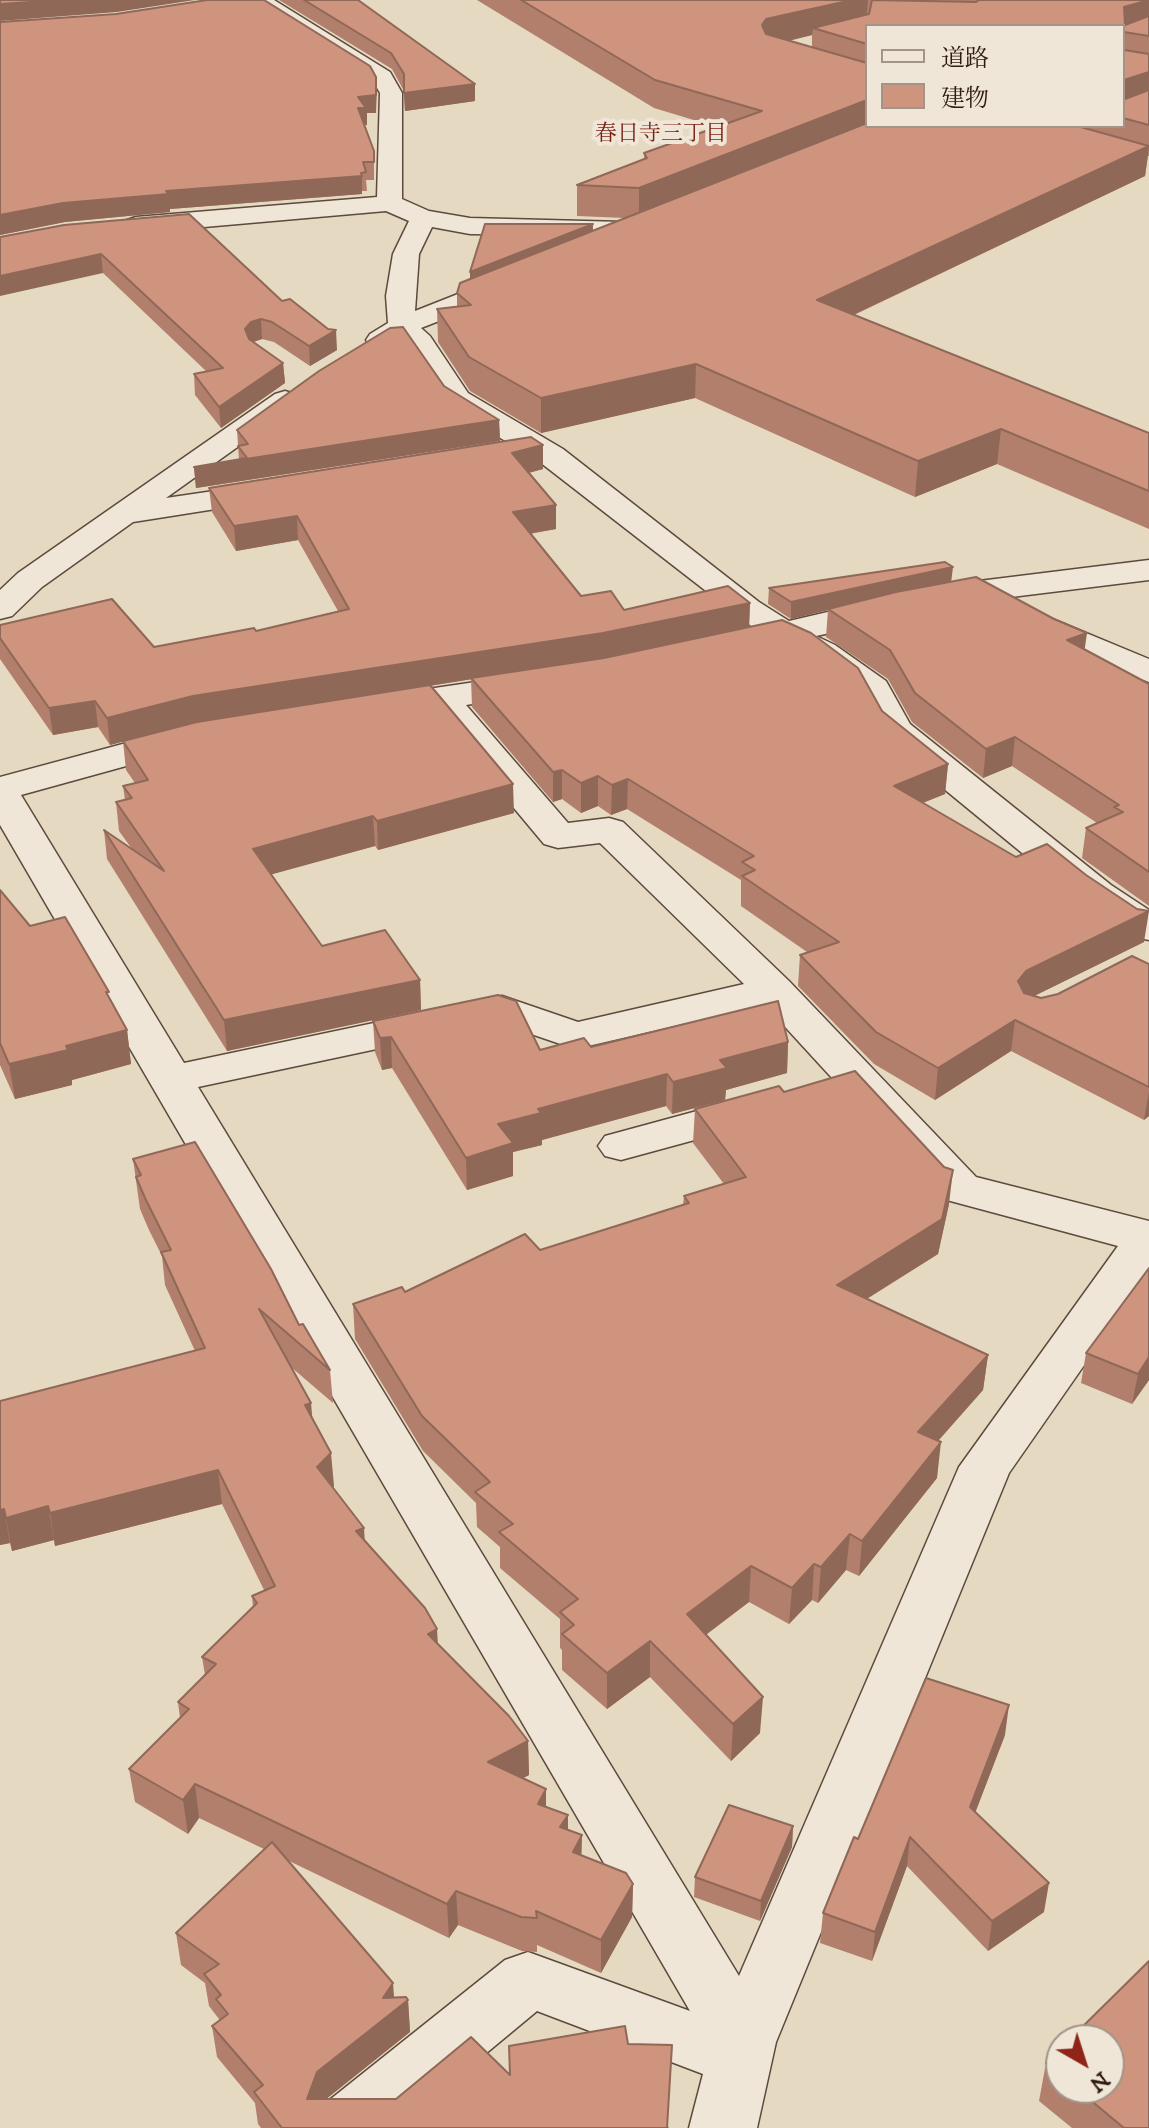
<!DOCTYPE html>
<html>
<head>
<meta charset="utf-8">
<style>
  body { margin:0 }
  #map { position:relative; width:1149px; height:2128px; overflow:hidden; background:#e6d9c1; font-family:"IM FELL DW Pica","Noto Serif JP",serif }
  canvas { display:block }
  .legend { position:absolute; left:865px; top:24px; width:260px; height:104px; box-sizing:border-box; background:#efe6d7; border:2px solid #a29488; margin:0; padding:10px 14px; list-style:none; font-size:24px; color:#2e1a11 }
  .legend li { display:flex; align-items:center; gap:16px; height:40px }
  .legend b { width:40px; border:2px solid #a29488 }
  .north { position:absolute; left:1045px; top:2024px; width:80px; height:80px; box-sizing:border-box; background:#efe6d7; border:2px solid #a29488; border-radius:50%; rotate:141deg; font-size:22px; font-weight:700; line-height:32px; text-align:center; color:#2e1a11 }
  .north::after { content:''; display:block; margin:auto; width:28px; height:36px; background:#8f2418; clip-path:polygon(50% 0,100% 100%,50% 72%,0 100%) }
</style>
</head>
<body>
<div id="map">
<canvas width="1149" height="2128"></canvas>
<ul class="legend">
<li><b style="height:10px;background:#efe6d7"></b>道路</li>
<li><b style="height:22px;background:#ce947e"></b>建物</li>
</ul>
<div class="north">N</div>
</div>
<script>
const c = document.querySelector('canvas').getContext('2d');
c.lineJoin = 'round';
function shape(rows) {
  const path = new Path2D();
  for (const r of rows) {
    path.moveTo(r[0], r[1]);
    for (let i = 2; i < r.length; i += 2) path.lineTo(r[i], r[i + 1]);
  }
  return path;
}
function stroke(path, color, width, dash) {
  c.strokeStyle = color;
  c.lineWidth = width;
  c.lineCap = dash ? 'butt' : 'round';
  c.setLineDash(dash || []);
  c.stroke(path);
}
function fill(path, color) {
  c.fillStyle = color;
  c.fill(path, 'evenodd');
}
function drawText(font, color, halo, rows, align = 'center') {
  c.font = font + ' "IM FELL DW Pica","Noto Serif JP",serif';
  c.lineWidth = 8;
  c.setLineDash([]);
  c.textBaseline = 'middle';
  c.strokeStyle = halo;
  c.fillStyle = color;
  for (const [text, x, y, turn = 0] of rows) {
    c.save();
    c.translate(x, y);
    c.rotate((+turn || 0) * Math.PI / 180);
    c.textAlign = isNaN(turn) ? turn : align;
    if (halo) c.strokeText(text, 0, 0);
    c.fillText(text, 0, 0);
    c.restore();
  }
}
const minor = shape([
  [250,0,274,0,390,72,402,93,402,199,429,211,470,218,661,223,665,228,661,233,652,236,470,234,432,227,419,254,415,311,501,277,521,277,524,283,521,289,421,328,430,336,468,393,563,449,759,602,789,621,892,597,979,581,1149,560,1149,580,979,601,816,636,835,645,886,681,910,724,1111,885,1149,910,1149,940,1134,937,1083,903,882,738,858,695,811,659,779,644,746,652,734,649,729,642,734,635,755,629,541,463,447,405,409,347,400,339,380,348,370,346,366,340,370,334,388,323,386,296,393,254,409,221,386,211,136,233,127,230,123,225,127,220,136,217,377,197,380,93,373,81,250,0],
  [285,391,295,394,300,400,295,406,166,498,268,483,279,485,284,492,279,499,133,522,42,587,12,616,0,619,0,590,18,573,275,394,285,391],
  [1033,611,1149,659,1149,682,1052,645,1021,628,1016,621,1021,614,1033,611],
  [530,674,543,677,548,685,543,693,466,705,568,823,609,818,623,822,789,981,976,1177,1149,1221,1149,1272,1009,1473,776,2042,757,2128,689,2128,703,2074,537,2011,396,2128,312,2128,322,2106,505,1960,528,1952,690,2011,0,825,0,777,182,728,195,731,200,739,195,747,21,795,184,1063,502,996,578,1022,744,984,600,843,558,848,544,844,432,710,380,718,367,715,362,707,367,699,380,696,530,674],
  [765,1005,943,1199,1118,1246,959,1467,739,1976,198,1087,499,1023,575,1049,765,1005],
  [752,1096,768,1100,775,1110,768,1120,621,1160,605,1156,598,1146,605,1136,752,1096]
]);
stroke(minor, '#5c4a3d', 3);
fill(minor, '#efe6d7');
fill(shape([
  [279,0,358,0,475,84,475,101,405,111,404,91,392,69],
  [477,0,1149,0,1149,156,1148,156,1145,176,854,315,1149,433,1149,529,997,464,915,497,695,398,541,433,470,391,438,342,437,309,457,306,457,293,470,279,470,272,593,224,593,231,625,218,577,216,577,185,644,159,644,153,717,127,654,108],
  [867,26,1123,26,1123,126,867,126],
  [812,35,812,47,789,41],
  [0,22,377,94,376,113,367,113,367,125,364,125,374,151,374,180,366,180,367,191,362,191,362,194,170,209,170,212,65,222,0,235],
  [64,225,282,301,337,350,310,366,274,342,262,339,254,342,283,363,285,383,221,428,195,395,194,374,207,372,103,273],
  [444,386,499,420,500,441,196,488,194,467,239,460,237,430],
  [543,445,543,469,529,473,556,529,530,534,581,596,624,610,750,603,749,627,882,711,948,764,945,794,923,803,1144,942,1034,996,1041,998,1058,994,1149,964,1149,1116,1144,1120,1011,1051,935,1100,874,1064,798,986,800,955,807,952,741,906,741,880,627,809,611,815,598,806,581,813,562,799,553,802,472,707,471,679,430,686,514,813,378,850,375,846,271,874,322,946,420,980,421,1010,227,1051,107,859,104,830,132,849,119,831,116,802,125,800,123,786,135,783,126,770,123,741,196,722,110,745,98,727,53,735,0,659,0,625,154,647,256,631,338,611,298,540,236,551,212,512,209,488],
  [951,582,1085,649,1149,684,1149,906,1082,858,1086,828,1097,823,1012,766,983,778,912,722,888,679,826,637,828,610,791,619,768,604,769,588],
  [0,890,30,926,110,998,127,1030,131,1064,72,1080,72,1085,15,1099,0,1065],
  [373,1021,540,1050,788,1042,787,1073,726,1090,725,1100,672,1114,666,1106,542,1140,542,1145,513,1152,513,1176,467,1190,392,1068,382,1070,375,1052],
  [784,1092,949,1204,938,1254,867,1299,988,1355,983,1390,938,1441,937,1478,859,1576,846,1570,818,1603,812,1600,789,1624,749,1602,706,1635,760,1733,731,1761,650,1677,607,1709,562,1670,562,1650,560,1648,560,1619,500,1568,500,1547,477,1527,476,1503,423,1451,355,1339,353,1304,405,1292,683,1205,684,1196,724,1184,693,1143,695,1109],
  [133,1159,299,1325,330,1370,333,1403,291,1367,312,1418,334,1486,333,1487,365,1541,438,1645,528,1741,529,1775,523,1778,546,1807,568,1815,568,1830,582,1835,581,1855,633,1884,632,1917,601,1973,537,1945,537,1952,522,1951,458,1925,449,1938,287,1860,394,1997,408,2000,410,2032,326,2099,396,2099,510,2075,628,2044,669,2128,261,2128,258,2124,255,2103,217,2057,212,2026,219,2021,219,2019,209,2006,205,1983,181,1965,176,1933,264,1849,199,1818,188,1834,135,1802,129,1769,180,1718,178,1702,205,1675,202,1657,253,1607,252,1596,264,1590,222,1504,55,1546,54,1540,12,1551,10,1543,0,1545,0,1401,195,1351,165,1285,162,1256,149,1230,140,1209],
  [1149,1268,1149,1380,1132,1404,1081,1383,1086,1353],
  [1005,1735,975,1812,1044,1912,988,1951,907,1866,872,1961,820,1943,823,1913,858,1839],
  [793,1826,792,1847,760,1921,694,1897,695,1877],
  [1061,2048,1061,2088,1109,2088,1149,2128,1072,2128,1039,2101,1046,2063]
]), '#b17f6c');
fill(shape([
  [61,0,195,0,117,12,0,21,0,4],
  [852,0,868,0,866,23,813,28,812,35,765,46,762,25,766,19],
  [1149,0,1149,26,1123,34,1124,7],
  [1149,72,1149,99,1123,107,1124,80],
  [376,77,376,113,367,113,367,125,358,126,358,97],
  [475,84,475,101,405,111,404,93],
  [867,100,867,126,639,219,639,188],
  [1149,146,1145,176,815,333,817,300],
  [362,176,362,194,170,209,170,212,65,222,0,235,0,215,63,203,166,191],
  [593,224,592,238,470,286,470,272],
  [101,254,103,273,0,296,0,276],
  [261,319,262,339,252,342,246,349,245,329,251,322],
  [336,330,337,350,310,366,309,346],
  [283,363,285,383,221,428,219,407],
  [696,364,695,398,541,433,541,398],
  [499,420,500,441,196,488,194,467],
  [1001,429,997,464,915,497,918,461],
  [543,445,543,469,512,477,512,453],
  [556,505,556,529,513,536,513,512],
  [297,516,298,540,236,551,234,526],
  [953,567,951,583,828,609,828,610,791,619,791,602],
  [750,603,749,628,602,659,196,722,110,745,107,718,193,696],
  [1087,633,1083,661,1067,640],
  [95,701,98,727,53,735,49,708],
  [1015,737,1012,766,983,778,986,749],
  [948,764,945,794,891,815,894,786],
  [562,770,562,799,553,802,553,772],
  [598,776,598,806,581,813,581,783],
  [628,779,627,809,611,815,612,785],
  [513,784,514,813,378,850,377,821],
  [373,816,375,846,255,879,253,849],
  [1149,911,1144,942,1022,1002,1018,981,1026,971],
  [420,980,421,1010,227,1051,224,1020],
  [1015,1020,1011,1051,935,1100,938,1068],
  [127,1030,131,1064,72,1080,72,1085,15,1099,9,1064,66,1046],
  [391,1037,392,1068,382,1070,380,1038],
  [788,1042,787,1073,726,1090,725,1100,672,1114,673,1082,720,1060],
  [667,1074,666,1106,542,1140,542,1145,513,1152,513,1176,467,1190,466,1158,498,1124,538,1109],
  [1149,1091,1149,1116,1144,1120],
  [953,1170,949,1204,938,1254,834,1319,837,1285],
  [988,1355,983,1390,914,1468,918,1432],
  [1149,1357,1149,1380,1132,1404,1138,1374],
  [311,1403,314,1436,305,1405],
  [941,1442,937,1478,859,1576,862,1541],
  [331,1453,334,1486,320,1500,317,1467],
  [218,1470,222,1504,55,1546,50,1513],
  [48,1506,54,1540,12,1551,6,1518],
  [4,1509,10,1543,0,1545,0,1510],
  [364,1528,366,1561,356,1531],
  [850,1534,846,1570,818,1603,821,1567],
  [814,1564,812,1600,789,1624,792,1588],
  [751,1566,749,1602,685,1650,687,1614],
  [437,1629,439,1663,428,1634],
  [650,1641,650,1677,607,1709,607,1673],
  [763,1697,760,1733,731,1761,733,1724],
  [1009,1705,1005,1735,966,1837,970,1807],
  [528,1741,529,1775,489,1796,488,1762],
  [195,1784,199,1818,188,1834,183,1800],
  [546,1789,546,1822,538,1804],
  [568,1815,568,1849,560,1827],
  [793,1826,792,1847,760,1921,761,1901],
  [582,1835,581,1869,573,1852],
  [910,1837,907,1866,872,1961,875,1932],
  [1049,1883,1044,1912,988,1951,992,1921],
  [633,1884,632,1917,601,1973,601,1940],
  [456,1891,458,1925,449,1938,447,1904],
  [393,1983,395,2010,408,2000,410,2032,320,2104,307,2099,317,2072,383,1998]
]), '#906858');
const building = shape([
  [0,0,61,0,0,4,0,0],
  [207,0,264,0,370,66,376,77,376,95,358,97,366,108,358,108,374,151,374,162,363,162,366,172,361,173,362,176,166,191,169,194,63,203,0,215,0,22,116,14,207,0],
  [304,0,358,0,475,84,404,93,404,74,391,53,304,0],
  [521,0,852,0,766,19,762,25,766,34,867,63,867,100,639,188,577,185,647,158,644,153,762,111,655,80,521,0],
  [872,0,976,2,979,0,1149,0,1124,7,1125,25,1149,16,1149,36,1124,32,1124,50,1149,54,1149,72,1124,80,1125,99,1149,90,1149,125,1123,118,1123,26,867,26,867,44,813,28,869,14,872,0],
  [867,123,867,126,1077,126,1149,146,817,300,1149,433,1149,491,1001,429,918,461,696,364,541,398,469,357,437,309,471,305,457,293,460,283,867,123],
  [189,214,282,301,290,299,328,329,336,330,309,346,272,322,261,319,251,322,245,329,249,339,283,363,219,407,194,374,223,368,101,254,0,276,0,237,64,225,189,214],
  [485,224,593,224,470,272,485,224],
  [403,327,444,386,499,420,194,467,247,458,238,446,248,444,237,430,319,371,390,328,403,327],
  [531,437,543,445,512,453,556,505,513,512,581,596,611,591,624,610,728,586,750,603,603,633,193,696,107,718,95,701,49,708,0,638,0,625,112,599,154,647,254,628,256,631,349,609,297,516,234,526,209,488,531,437],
  [945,562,953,567,791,602,769,588,945,562],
  [976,577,1054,619,1087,633,1067,640,1149,684,1149,872,1086,828,1123,812,1114,807,1119,805,1015,737,986,749,915,693,890,650,828,609,896,592,976,577],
  [782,620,811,633,858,668,882,711,948,764,894,786,1016,857,1047,844,1086,875,1137,909,1149,911,1026,971,1018,981,1024,993,1041,998,1058,994,1132,956,1149,964,1149,1087,1015,1020,938,1068,876,1032,800,955,839,942,742,876,755,870,742,862,754,856,628,779,612,785,598,776,581,783,562,770,553,772,471,678,604,658,782,620],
  [430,685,513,784,377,821,373,816,253,849,322,946,385,930,420,980,224,1020,104,830,164,871,116,802,132,798,123,786,148,780,123,741,197,722,430,685],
  [0,890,30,926,65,917,109,992,106,992,127,1030,66,1046,68,1050,9,1064,0,1043,0,890],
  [498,995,516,1001,540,1050,584,1038,591,1047,778,1001,788,1042,720,1060,727,1068,673,1082,667,1074,538,1109,541,1113,498,1124,513,1143,466,1158,391,1037,380,1038,373,1021,498,995],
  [855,1071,944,1167,953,1170,942,1219,837,1285,988,1355,918,1432,941,1442,862,1541,850,1534,821,1567,814,1564,792,1588,751,1566,687,1614,763,1697,733,1724,650,1641,607,1673,562,1634,574,1625,560,1612,578,1599,499,1532,513,1524,475,1492,490,1482,422,1416,353,1304,402,1287,405,1292,525,1234,540,1250,689,1203,684,1196,746,1177,695,1109,779,1086,784,1092,855,1071],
  [195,1142,271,1269,299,1325,303,1324,330,1370,259,1309,311,1403,305,1405,331,1453,317,1467,364,1528,356,1531,425,1608,437,1629,428,1634,509,1716,528,1741,488,1762,546,1789,538,1804,568,1815,560,1827,582,1835,573,1852,626,1873,633,1884,601,1940,536,1911,537,1918,521,1917,456,1891,447,1904,195,1784,183,1800,129,1769,189,1709,178,1702,216,1664,202,1657,257,1603,252,1596,275,1586,218,1470,50,1513,48,1506,6,1518,4,1509,0,1510,0,1401,205,1348,161,1252,171,1250,145,1198,136,1177,141,1175,133,1159,195,1142],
  [1149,1268,1149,1357,1138,1374,1086,1353,1149,1268],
  [926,1678,1009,1705,970,1807,1049,1883,992,1921,910,1837,875,1932,823,1913,854,1837,858,1839,926,1678],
  [729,1805,793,1826,761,1901,695,1877,729,1805],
  [272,1842,393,1983,383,1998,406,1997,408,2000,317,2072,307,2099,396,2099,471,2037,510,2075,509,2046,625,2026,628,2044,672,2045,667,2128,282,2128,254,2092,263,2085,212,2026,228,2014,216,1999,221,1995,204,1974,219,1964,176,1933,272,1842],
  [1149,1961,1149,2128,1124,2128,1076,2088,1109,2088,1109,2040,1069,2040,1149,1961],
  [1061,2048,1061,2076,1046,2063,1061,2048]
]);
fill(building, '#ce947e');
stroke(building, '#906858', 2);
drawText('22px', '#7a1f14', '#efe6d7', [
  ["春日寺三丁目",661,135]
]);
</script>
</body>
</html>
